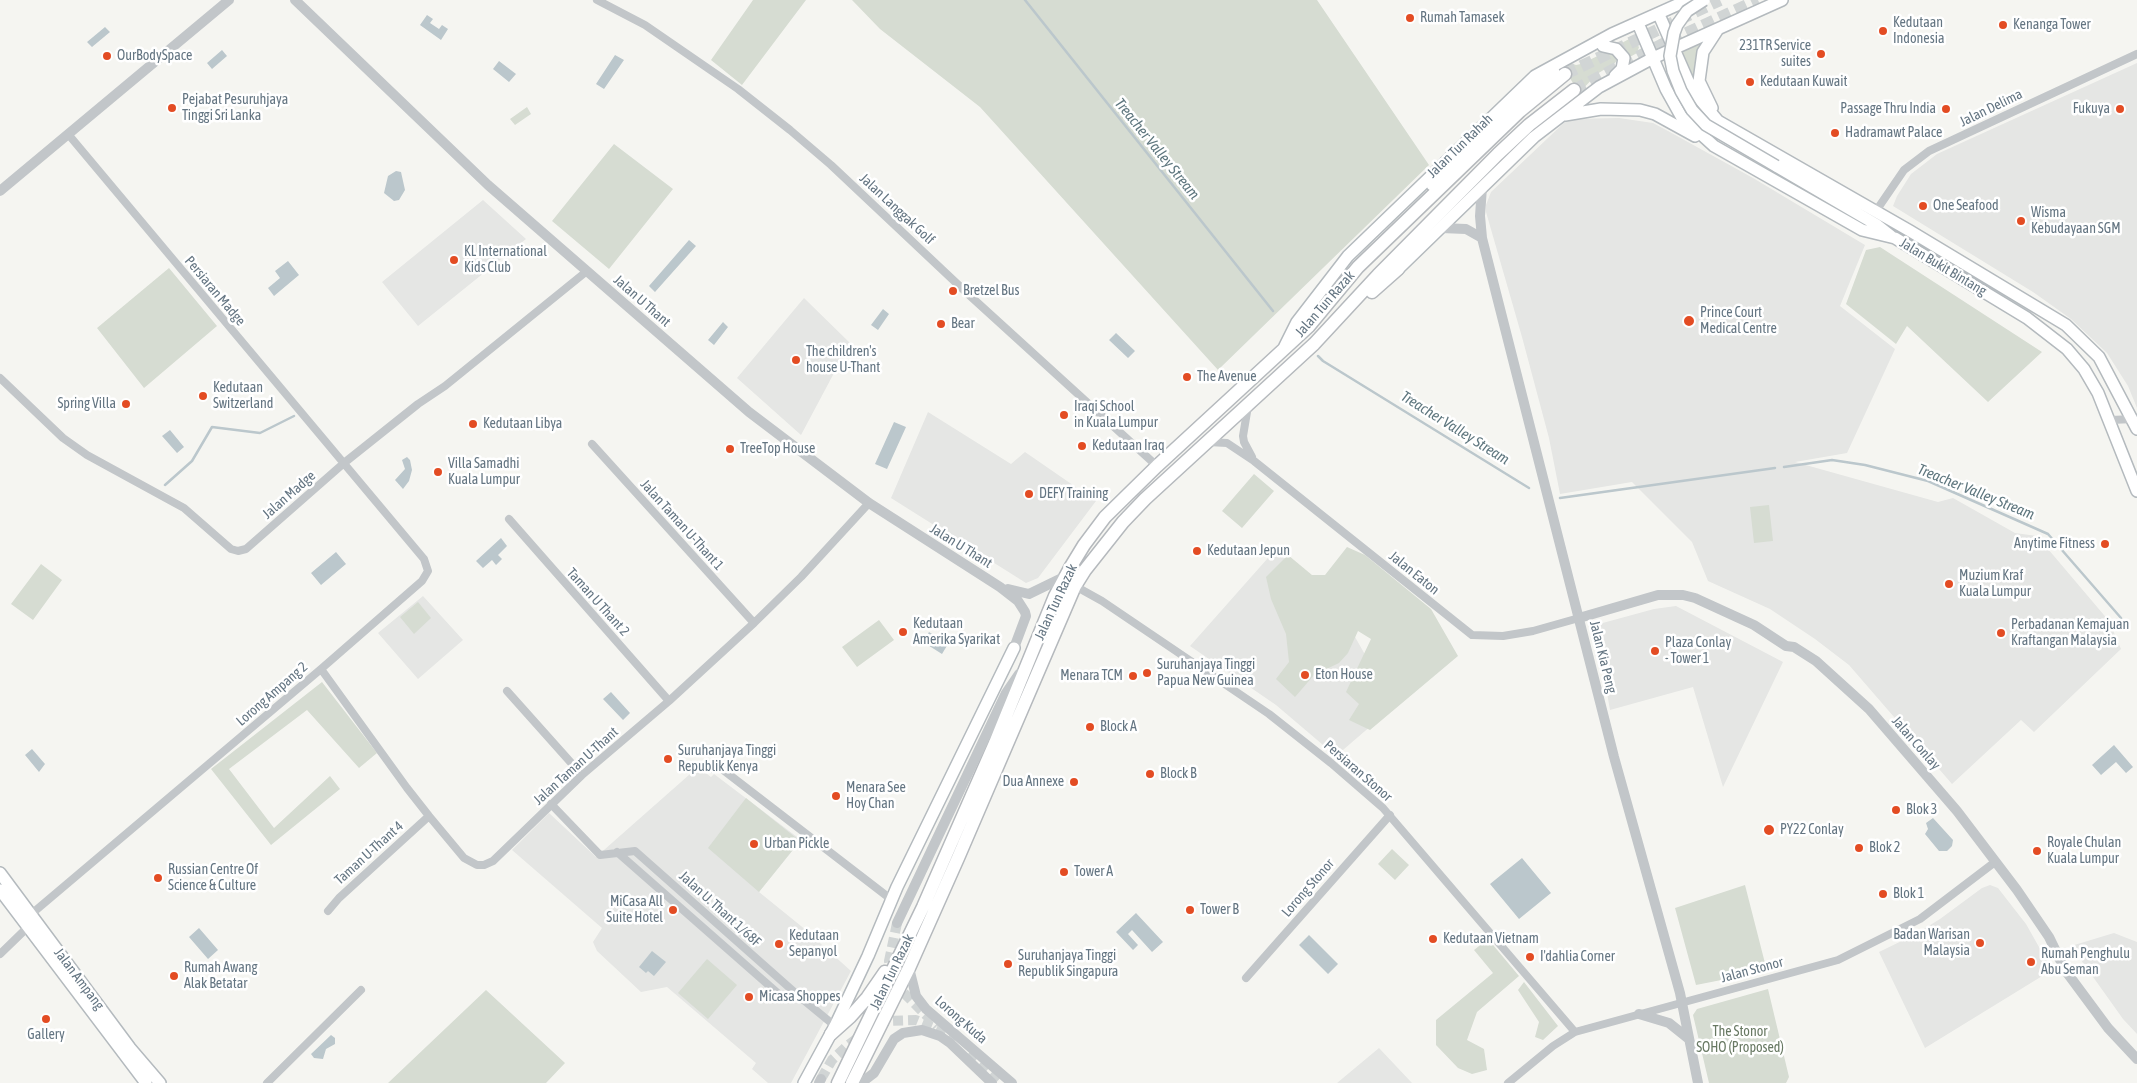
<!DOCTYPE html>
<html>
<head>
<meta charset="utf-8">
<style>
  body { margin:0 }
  canvas { display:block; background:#f5f5f1 }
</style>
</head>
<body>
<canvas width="2137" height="1083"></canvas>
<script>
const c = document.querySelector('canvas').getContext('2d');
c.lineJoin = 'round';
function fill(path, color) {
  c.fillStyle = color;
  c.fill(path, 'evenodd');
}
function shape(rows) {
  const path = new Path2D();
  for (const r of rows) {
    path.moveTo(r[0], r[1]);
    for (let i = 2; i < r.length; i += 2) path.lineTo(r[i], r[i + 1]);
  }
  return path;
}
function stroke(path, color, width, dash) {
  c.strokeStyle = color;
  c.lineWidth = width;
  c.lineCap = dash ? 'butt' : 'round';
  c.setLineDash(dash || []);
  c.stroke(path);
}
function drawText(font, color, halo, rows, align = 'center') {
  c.font = font + ' "Asap Condensed",sans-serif';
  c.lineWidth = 5;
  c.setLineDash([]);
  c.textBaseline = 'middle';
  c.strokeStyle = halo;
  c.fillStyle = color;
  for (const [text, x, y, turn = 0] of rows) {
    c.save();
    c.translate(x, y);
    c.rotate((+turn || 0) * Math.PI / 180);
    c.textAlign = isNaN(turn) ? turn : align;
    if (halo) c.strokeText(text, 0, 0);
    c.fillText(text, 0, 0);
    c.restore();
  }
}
fill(shape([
  [2137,63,2137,408,2128,386,2107,353,2071,319,2033,292,1893,206,1897,196,1911,174,1937,154],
  [1619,118,1653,123,1668,131,1753,178,1865,245,1840,306,1895,349,1847,453,1795,462,1938,502,1953,498,2015,533,2037,536,2109,621,2121,649,2034,732,2021,720,1952,784,1849,665,1815,639,1770,609,1708,581,1692,542,1632,482,1560,494,1549,438,1522,337,1486,212,1486,205,1491,192,1568,119],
  [483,200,526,239,418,326,382,282],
  [804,298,850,343,801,435,737,378],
  [928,412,1011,464,1025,452,1096,501,1038,578,1026,583,891,498],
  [1275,550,1337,605,1394,706,1336,756,1276,705,1190,646],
  [423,596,463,640,418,679,378,633],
  [1676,606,1783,662,1723,787,1693,687,1610,710,1596,630,1599,624,1654,609],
  [698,767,711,777,714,774,801,840,759,892,801,926,851,971,791,1083,768,1083,752,1069,756,1063,667,987,641,992,597,951,593,942,602,928,512,850,549,813,596,857],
  [1990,885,1998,888,2026,924,2052,970,1925,1048,1879,952,1914,935,1940,919,1982,888],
  [2114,933,2137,942,2137,1034,2123,1019,2071,946],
  [1379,1048,1412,1083,1337,1083]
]), '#e5e6e4');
fill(shape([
  [753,0,806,0,742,85,711,60],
  [852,0,1317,0,1429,165,1218,370,980,107,880,29],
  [1629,39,1636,43,1639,47,1637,53,1628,58,1627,54,1620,44],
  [1699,42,1700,49,1696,56,1694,70,1694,79,1691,80,1680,50],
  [1608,51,1615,55,1617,60,1615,63,1597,74,1579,93,1562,65,1568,62,1576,65,1581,64],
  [527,107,531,114,515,125,510,119],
  [614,144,673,189,609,269,552,221],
  [1880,247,2042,352,1988,402,1907,326,1896,344,1846,304,1866,250],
  [169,268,217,326,144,388,97,328],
  [1254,474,1274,491,1242,528,1222,511],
  [1769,505,1773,541,1754,543,1750,507],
  [1347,547,1365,555,1431,609,1458,656,1370,730,1349,720,1359,704,1346,692,1371,639,1358,631,1348,653,1339,663,1314,675,1295,697,1276,679,1289,662,1286,634,1271,599,1266,577,1288,555,1312,575,1325,575],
  [41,564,62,580,33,620,11,604],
  [418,602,431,618,414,634,400,617],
  [879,620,894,640,857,667,842,647],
  [322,682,377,753,359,768,307,710,229,769,274,828,330,776,340,789,271,845,211,769],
  [746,798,800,841,759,892,708,848],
  [1392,849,1409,865,1395,880,1378,864],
  [1745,885,1767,971,1696,985,1675,908],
  [1488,939,1519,976,1477,1012,1467,1040,1484,1049,1487,1070,1472,1074,1458,1068,1436,1045,1436,1020,1493,973,1474,950],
  [707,959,737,985,708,1019,678,993],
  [1524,982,1558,1026,1543,1040,1535,1037,1539,1022,1518,990],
  [1768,989,1789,1077,1786,1083,1709,1083,1693,1015,1697,1009],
  [486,990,565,1063,546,1083,388,1083]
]), '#d6dcd2');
fill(shape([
  [427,15,433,19,430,23,439,29,442,25,448,29,441,40,420,25],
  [105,27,110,32,92,47,87,42],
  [222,50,227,56,212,69,207,63],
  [615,55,624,60,604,89,596,84],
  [499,61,516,74,509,82,493,69],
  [396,171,401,172,405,190,399,200,394,201,384,193,388,176],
  [689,240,696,246,655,292,649,286],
  [288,261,299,275,274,296,268,288,280,278,275,271],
  [883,309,889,314,878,330,871,325],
  [723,322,728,327,714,345,708,340],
  [1116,333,1135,351,1128,358,1109,340],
  [894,422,906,427,887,469,875,464],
  [170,430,184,447,177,453,162,436],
  [407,457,410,460,412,470,409,481,403,489,395,480,405,469,402,460],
  [501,538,507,546,498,555,502,559,496,565,492,560,483,568,476,561],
  [336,552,346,564,321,585,311,573],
  [929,632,948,644,942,654,923,642],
  [611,692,630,713,623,720,603,699],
  [2114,745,2133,767,2126,773,2116,762,2101,775,2092,765],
  [32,749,45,764,39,772,25,755],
  [1933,818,1953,840,1952,846,1947,851,1939,851,1925,834,1928,829,1926,823],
  [1522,858,1551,893,1519,919,1490,884],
  [1136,913,1163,942,1152,952,1132,930,1128,934,1138,945,1133,950,1116,932],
  [199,928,218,950,208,959,189,937],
  [1309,935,1338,964,1328,974,1299,945],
  [652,951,666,962,654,976,648,971,646,973,639,967],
  [331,1035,335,1038,335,1044,326,1049,323,1059,314,1058,311,1054]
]), '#bbc7cc');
stroke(shape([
  [1025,0,1273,311],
  [1318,356,1323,361,1529,488],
  [1784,467,1832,460,1865,465,1928,481,2048,534,2121,618],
  [165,485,192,461,212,427,260,433,294,416],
  [1560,498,1775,468]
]), '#bbc7cc', 2.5);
stroke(shape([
  [897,923,889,961,892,976,899,988,937,1026],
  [879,1025,887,1021,916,1020,950,1034,956,1039],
  [968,1054,1001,1083],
  [821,1079,832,1060,847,1046,860,1036]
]), '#d1d5d5', 10, [10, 5]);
stroke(shape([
  [1565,74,1720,0],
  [1574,90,1661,45,1758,0]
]), '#d1d5d5', 12, [12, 6]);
const secondary = shape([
  [1660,17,1692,90,1718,121,1910,231,2066,325,2099,357,2137,429],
  [1640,28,1666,89,1681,116,1714,146,1862,230,1895,238,2027,318,2067,349,2084,369,2098,393,2137,491],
  [1603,46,1616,49,1624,58,1622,69,1615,76],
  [1712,108,1699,81,1703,52,1718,29],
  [1565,115,1601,109,1640,110,1655,114,1695,136],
  [1776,166,1877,225,1891,236],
  [1432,185,1547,76,1554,72],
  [1398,269,1534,137,1599,87,1653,58,1782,0],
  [1285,346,1297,322,1348,256,1535,76,1612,34,1688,0],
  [0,873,130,1048,160,1083],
  [0,890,146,1083],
  [804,1083,835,1026,868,956,897,887,1014,648]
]);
const primary = shape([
  [1372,292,1398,269],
  [831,1034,850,1017,867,998,885,972],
  [838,1083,923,907,995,743,1055,596,1070,568,1084,545,1105,517,1157,466,1309,326,1358,267,1520,111,1565,74],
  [852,1083,909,968,958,858,1075,586,1085,570,1123,522,1145,499,1314,344,1378,275,1498,154,1529,125,1574,90]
]);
stroke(secondary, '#b4babe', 14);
stroke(primary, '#b5b9bd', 15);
stroke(shape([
  [597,0,645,25,738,89,790,130,831,165,968,294,1157,466],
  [1876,211,1904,170,1929,151,2137,54],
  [0,378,63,438,87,455,184,508,231,549,238,551,246,549,344,463,418,404,445,386,587,271],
  [1248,406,1243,436,1244,442,1252,457],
  [2110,420,2135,419],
  [1208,442,1227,443,1254,461,1472,635,1503,636,1533,631,1579,618],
  [592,444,754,623],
  [509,519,669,701],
  [1075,586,1102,601,1269,714,1331,763,1383,808,1575,1032],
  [321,669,407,788,429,816,464,858,477,865,484,865,493,861,582,775,669,701,754,623,801,577,869,503],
  [507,691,582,775],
  [707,764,713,769,718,766,892,900],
  [551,804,600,855,635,851,801,998,835,1026],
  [617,852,781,996,801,998],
  [328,911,339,898,429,816],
  [29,916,321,669,422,581,428,571,424,559,68,134],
  [0,954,30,925],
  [1246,978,1390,815],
  [267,1083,361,990],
  [1508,1083,1553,1046,1575,1032,1838,960,1920,919,1995,862]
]), '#c2c6c9', 8);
stroke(shape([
  [295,0,488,185,749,412,869,503,1000,587,1018,601,1025,612,1026,616,1014,648],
  [1482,187,1480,216,1482,238,1614,757,1680,993,1698,1083],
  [0,191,229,0],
  [1441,228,1466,229,1482,238],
  [1008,589,1029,594,1064,577],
  [1579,618,1658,595,1683,595,1695,598,1754,625,1786,646,1794,647,1816,661,1869,709,1957,811,2017,890,2049,937,2065,970,2108,1028,2137,1059],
  [897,923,1006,693,1019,674],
  [909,968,916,996,926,1009,1012,1083],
  [1639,1014,1669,1023,1689,1039],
  [819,1083,821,1079],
  [861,1083,874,1073,894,1039,903,1033,922,1030,940,1036,950,1043,992,1083]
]), '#c2c6c9', 10);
stroke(secondary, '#fff', 11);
stroke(primary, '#fff', 12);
const secondaryBridge = shape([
  [1704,0,1687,11,1677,25,1674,33,1670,56,1673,71,1681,91,1692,110,1706,125,1776,166]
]);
stroke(secondaryBridge, '#b4babe', 14, []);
stroke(secondaryBridge, '#fff', 11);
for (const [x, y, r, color] of [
  [1410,18,5,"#e34c23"],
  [2003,25,5,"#e34c23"],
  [1883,31,5,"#e34c23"],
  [1821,54,5,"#e34c23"],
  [107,56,5,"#e34c23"],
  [1750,82,5,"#e34c23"],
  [172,108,5,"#e34c23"],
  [1946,109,5,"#e34c23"],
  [2120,109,5,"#e34c23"],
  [1835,133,5,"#e34c23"],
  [1923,206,5,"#e34c23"],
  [2021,221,5,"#e34c23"],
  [454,260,5,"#e34c23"],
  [953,291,5,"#e34c23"],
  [1689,321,6,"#e34c23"],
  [941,324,5,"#e34c23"],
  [796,360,5,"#e34c23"],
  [1187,377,5,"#e34c23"],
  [203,396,5,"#e34c23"],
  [126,404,5,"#e34c23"],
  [1064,415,5,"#e34c23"],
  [473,424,5,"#e34c23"],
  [1082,446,5,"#e34c23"],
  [730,449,5,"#e34c23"],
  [438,472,5,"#e34c23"],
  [1029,494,5,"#e34c23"],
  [2105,544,5,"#e34c23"],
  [1197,551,5,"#e34c23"],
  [1949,584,5,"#e34c23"],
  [903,632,5,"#e34c23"],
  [2001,633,5,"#e34c23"],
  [1655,651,5,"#e34c23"],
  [1147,673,5,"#e34c23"],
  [1305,675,5,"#e34c23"],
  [1133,676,5,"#e34c23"],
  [1090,727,5,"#e34c23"],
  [668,759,5,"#e34c23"],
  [1150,774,5,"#e34c23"],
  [1074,782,5,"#e34c23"],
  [836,796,5,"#e34c23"],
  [1896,810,5,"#e34c23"],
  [1769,830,6,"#e34c23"],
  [754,844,5,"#e34c23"],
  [1859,848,5,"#e34c23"],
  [2037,851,5,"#e34c23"],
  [1064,872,5,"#e34c23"],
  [158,878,5,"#e34c23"],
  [1883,894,5,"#e34c23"],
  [673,910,5,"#e34c23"],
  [1190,910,5,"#e34c23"],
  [1433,939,5,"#e34c23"],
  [1980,943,5,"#e34c23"],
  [779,944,5,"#e34c23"],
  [1530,957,5,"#e34c23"],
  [2031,962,5,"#e34c23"],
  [1008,964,5,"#e34c23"],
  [174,976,5,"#e34c23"],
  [749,997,5,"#e34c23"],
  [46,1019,5,"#e34c23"]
]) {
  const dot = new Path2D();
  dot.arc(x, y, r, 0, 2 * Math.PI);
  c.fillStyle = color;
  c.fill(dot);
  stroke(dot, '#fff', 2);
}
drawText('14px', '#647582', '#fff', [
  ["Rumah Tamasek",1420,18],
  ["Kedutaan",1893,23],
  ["Indonesia",1893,39],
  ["Kenanga Tower",2013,25],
  ["231TR Service",1811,46,"right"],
  ["suites",1811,62,"right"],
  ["OurBodySpace",117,56],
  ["Kedutaan Kuwait",1760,82],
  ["Pejabat Pesuruhjaya",182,100],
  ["Tinggi Sri Lanka",182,116],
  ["Passage Thru India",1936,109,"right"],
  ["Fukuya",2110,109,"right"],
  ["Hadramawt Palace",1845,133],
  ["One Seafood",1933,206],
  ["Wisma",2031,213],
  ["Kebudayaan SGM",2031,229],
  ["KL International",464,252],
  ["Kids Club",464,268],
  ["Bretzel Bus",963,291],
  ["Prince Court",1700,313],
  ["Medical Centre",1700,329],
  ["Bear",951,324],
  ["The children's",806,352],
  ["house U-Thant",806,368],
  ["The Avenue",1197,377],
  ["Kedutaan",213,388],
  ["Switzerland",213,404],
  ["Spring Villa",116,404,"right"],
  ["Iraqi School",1074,407],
  ["in Kuala Lumpur",1074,423],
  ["Kedutaan Libya",483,424],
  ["Kedutaan Iraq",1092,446],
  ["TreeTop House",740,449],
  ["Villa Samadhi",448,464],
  ["Kuala Lumpur",448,480],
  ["DEFY Training",1039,494],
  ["Anytime Fitness",2095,544,"right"],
  ["Kedutaan Jepun",1207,551],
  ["Muzium Kraf",1959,576],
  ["Kuala Lumpur",1959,592],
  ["Kedutaan",913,624],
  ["Amerika Syarikat",913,640],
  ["Perbadanan Kemajuan",2011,625],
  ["Kraftangan Malaysia",2011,641],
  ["Plaza Conlay",1665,643],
  ["- Tower 1",1665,659],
  ["Suruhanjaya Tinggi",1157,665],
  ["Papua New Guinea",1157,681],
  ["Eton House",1315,675],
  ["Menara TCM",1123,676,"right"],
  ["Block A",1100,727],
  ["Suruhanjaya Tinggi",678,751],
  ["Republik Kenya",678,767],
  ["Block B",1160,774],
  ["Dua Annexe",1064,782,"right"],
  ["Menara See",846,788],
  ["Hoy Chan",846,804],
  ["Blok 3",1906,810],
  ["PY22 Conlay",1780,830],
  ["Royale Chulan",2047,843],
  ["Kuala Lumpur",2047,859],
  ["Urban Pickle",764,844],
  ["Blok 2",1869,848],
  ["Russian Centre Of",168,870],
  ["Science & Culture",168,886],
  ["Tower A",1074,872],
  ["Blok 1",1893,894],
  ["MiCasa All",663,902,"right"],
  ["Suite Hotel",663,918,"right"],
  ["Tower B",1200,910],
  ["Badan Warisan",1970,935,"right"],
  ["Malaysia",1970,951,"right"],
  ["Kedutaan",789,936],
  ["Sepanyol",789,952],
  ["Kedutaan Vietnam",1443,939],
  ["Rumah Penghulu",2041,954],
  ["Abu Seman",2041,970],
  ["Suruhanjaya Tinggi",1018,956],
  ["Republik Singapura",1018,972],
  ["I'dahlia Corner",1540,957],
  ["Rumah Awang",184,968],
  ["Alak Betatar",184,984],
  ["Micasa Shoppes",759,997],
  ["Gallery",46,1035,"center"]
], 'left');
drawText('14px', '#647582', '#fff', [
  ["Jalan Delima",1991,108,-26],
  ["Jalan Tun Rahah",1460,146,-44],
  ["Jalan Langgak Golf",897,209,43],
  ["Jalan Bukit Bintang",1943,267,31],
  ["Persiaran Madge",215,291,50],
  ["Jalan U Thant",642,301,41],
  ["Jalan Tun Razak",1325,304,-49],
  ["Jalan Madge",289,495,-41],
  ["Jalan Taman U-Thant 1",682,525,48],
  ["Jalan U Thant",961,546,32],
  ["Jalan Eaton",1414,573,39],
  ["Taman U Thant 2",598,602,48],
  ["Jalan Tun Razak",1056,602,-65],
  ["Jalan Kia Peng",1603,657,76],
  ["Lorong Ampang 2",272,694,-41],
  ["Jalan Conlay",1916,743,49],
  ["Jalan Taman U-Thant",576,766,-42],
  ["Persiaran Stonor",1358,771,41],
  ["Taman U-Thant 4",369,853,-42],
  ["Lorong Stonor",1308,888,-49],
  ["Jalan U. Thant 1/68F",720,909,42],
  ["Jalan Stonor",1752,970,-15],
  ["Jalan Tun Razak",892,972,-64],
  ["Jalan Ampang",79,979,53],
  ["Lorong Kuda",961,1020,41]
]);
drawText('14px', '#687963', '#fff', [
  ["The Stonor",1740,1032],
  ["SOHO (Proposed)",1740,1048]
]);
drawText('italic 15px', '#5f777f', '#fff', [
  ["Treacher Valley Stream",1157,149,51],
  ["Treacher Valley Stream",1455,428,32],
  ["Treacher Valley Stream",1976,492,22]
]);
</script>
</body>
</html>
